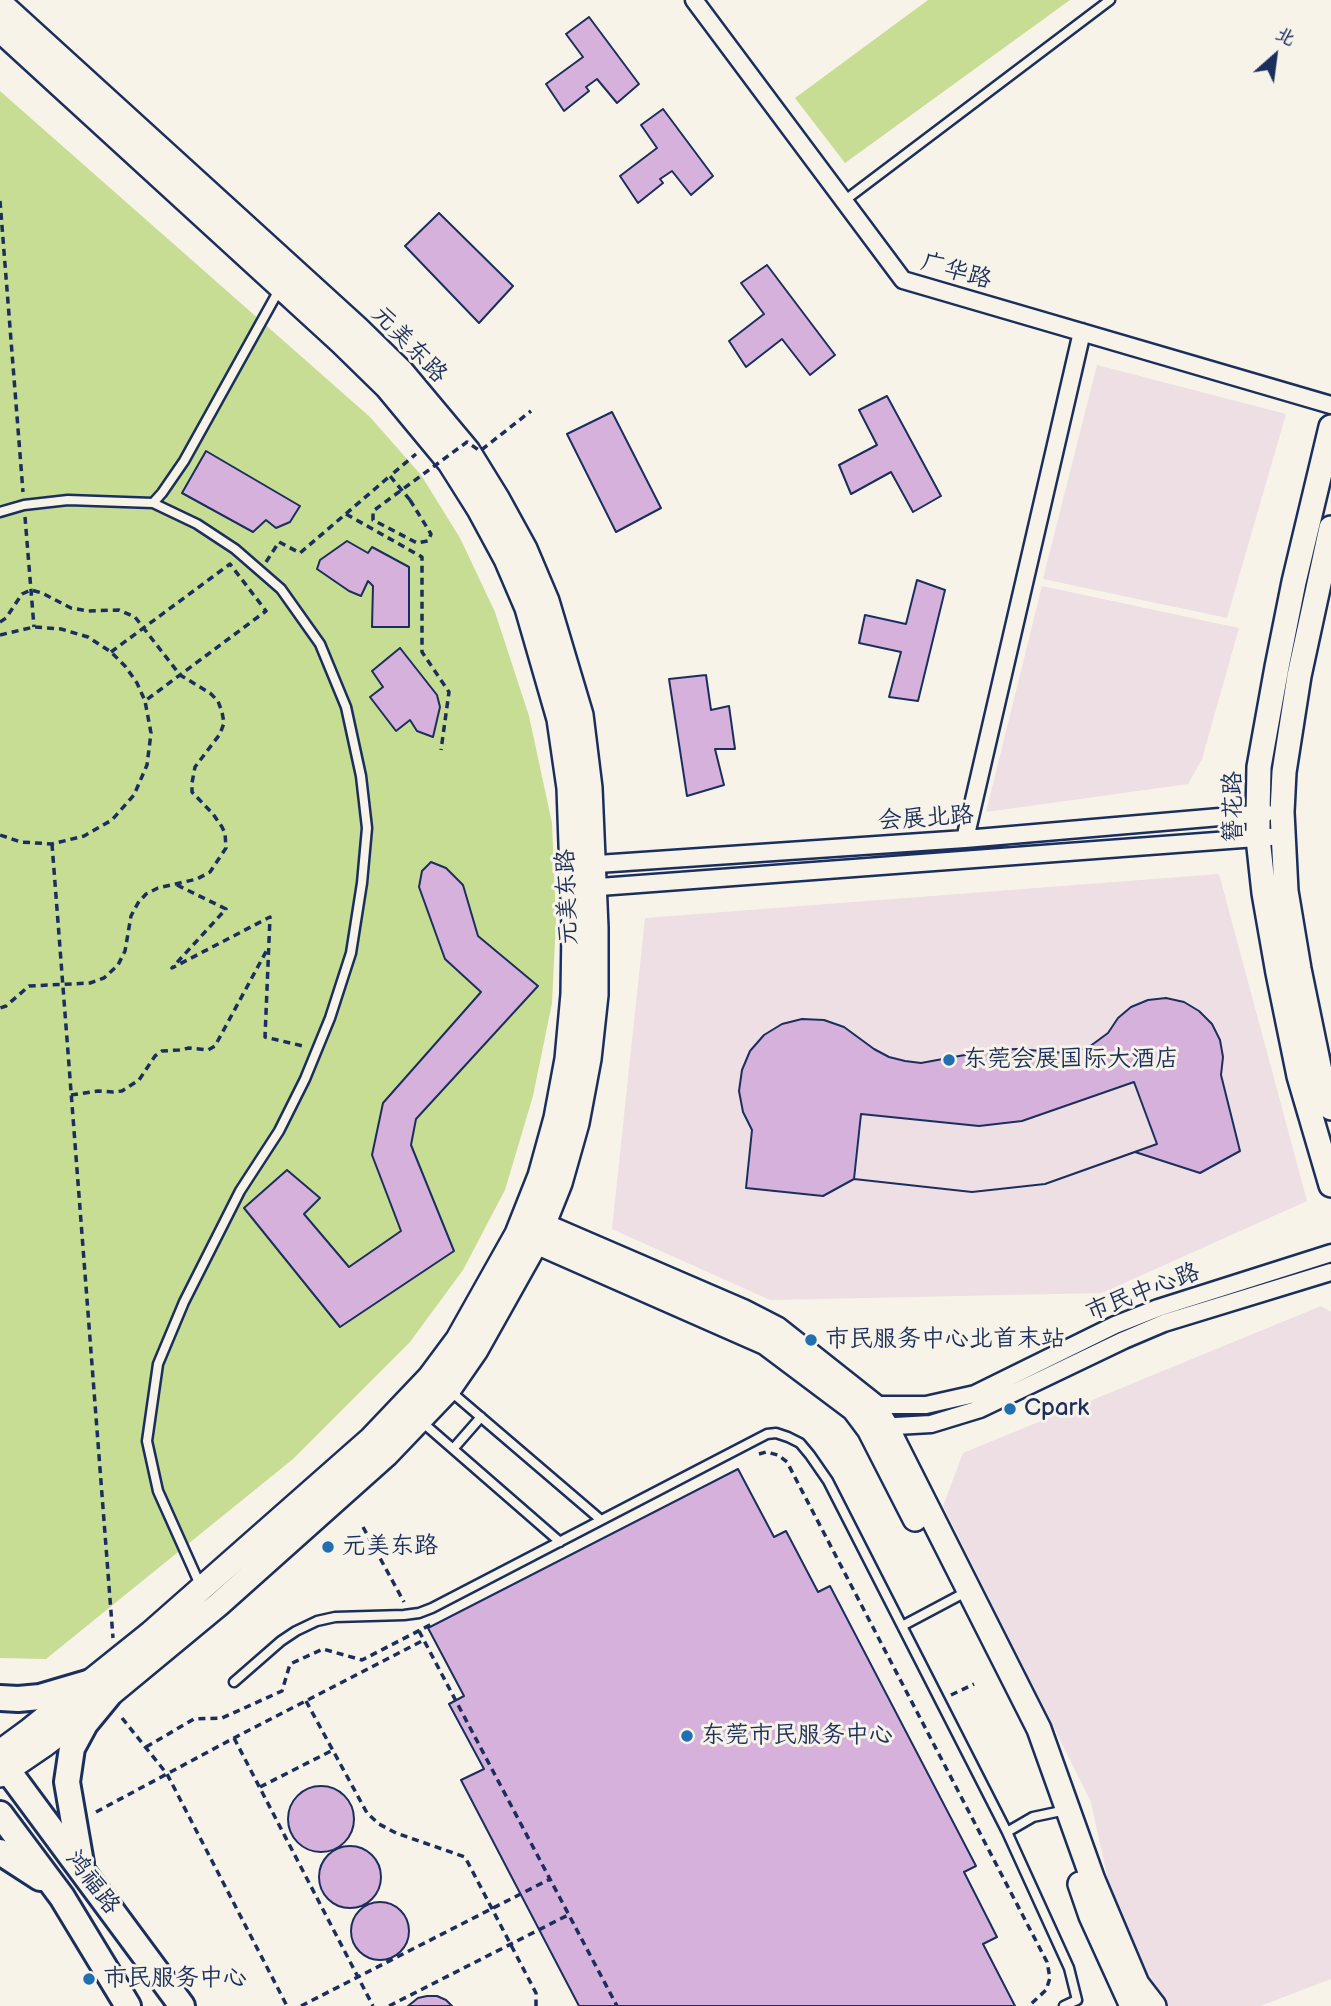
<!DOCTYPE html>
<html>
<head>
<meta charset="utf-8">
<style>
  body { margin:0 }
  #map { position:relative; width:1331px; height:2006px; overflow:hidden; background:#f7f3e8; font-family:"Balsamiq Sans","LXGW WenKai TC",sans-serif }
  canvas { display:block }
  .north { position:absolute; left:1240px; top:21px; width:70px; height:70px; -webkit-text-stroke:5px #f7f3e8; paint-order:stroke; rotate:28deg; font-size:19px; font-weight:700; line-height:28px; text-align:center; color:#1b2f5e }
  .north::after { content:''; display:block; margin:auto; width:24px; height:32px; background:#1b2f5e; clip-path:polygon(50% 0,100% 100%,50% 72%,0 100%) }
</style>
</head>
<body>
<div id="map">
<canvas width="1331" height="2006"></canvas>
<div class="north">北</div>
</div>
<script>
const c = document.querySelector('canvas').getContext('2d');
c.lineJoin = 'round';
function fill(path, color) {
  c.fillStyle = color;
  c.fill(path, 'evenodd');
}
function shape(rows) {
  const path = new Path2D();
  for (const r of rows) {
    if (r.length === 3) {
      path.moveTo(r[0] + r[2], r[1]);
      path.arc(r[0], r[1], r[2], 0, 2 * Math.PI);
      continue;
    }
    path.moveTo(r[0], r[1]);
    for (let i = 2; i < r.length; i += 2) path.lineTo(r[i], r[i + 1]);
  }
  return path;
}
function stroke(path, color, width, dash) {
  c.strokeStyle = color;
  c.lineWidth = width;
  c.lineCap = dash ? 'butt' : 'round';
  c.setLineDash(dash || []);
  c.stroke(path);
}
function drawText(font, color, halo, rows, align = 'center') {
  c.font = font + ' "Balsamiq Sans","LXGW WenKai TC",sans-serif';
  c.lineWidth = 6;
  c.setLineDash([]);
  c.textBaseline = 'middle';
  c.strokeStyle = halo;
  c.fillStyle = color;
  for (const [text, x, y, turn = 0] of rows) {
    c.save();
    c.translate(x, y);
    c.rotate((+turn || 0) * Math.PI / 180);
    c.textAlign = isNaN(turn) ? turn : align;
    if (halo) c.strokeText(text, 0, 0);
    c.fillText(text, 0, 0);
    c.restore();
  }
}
fill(shape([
  [1097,365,1286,414,1227,618,1043,579],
  [1042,586,1239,628,1202,759,1188,784,986,812],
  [1219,874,1307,1201,1102,1293,770,1300,612,1229,645,918],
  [1321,1306,1331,1312,1331,1979,1260,2006,1165,2006,1144,1975,1110,1889,1091,1802,943,1506,963,1453]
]), '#eddfe4');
fill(shape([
  [928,0,1070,0,845,163,795,98],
  [0,91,370,417,421,475,460,538,495,612,529,716,552,823,556,921,552,1003,533,1096,505,1190,463,1270,410,1342,293,1459,46,1659,0,1658]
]), '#c7dd93');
const building = shape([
  [589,17,639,84,617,103,597,79,586,87,589,91,564,111,546,84,583,57,566,34,589,17],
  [663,109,713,176,691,195,672,171,660,179,663,183,638,203,620,176,657,148,641,125,663,109],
  [439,213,513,286,479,323,405,246,439,213],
  [767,265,835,355,810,375,782,339,746,367,729,341,764,314,741,283,767,265],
  [887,396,941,496,913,512,891,472,851,494,839,465,877,445,859,410,887,396],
  [612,412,661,508,616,532,567,434,612,412],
  [206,451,300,506,290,522,276,528,266,520,253,532,182,493,206,451],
  [347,541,368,553,372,547,409,567,409,627,372,627,373,586,368,581,361,596,349,591,317,569,320,560,347,541],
  [917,580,945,590,918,701,889,697,901,652,859,643,865,615,906,624,917,580],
  [400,648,437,695,440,707,433,737,417,731,410,720,396,731,370,697,383,687,372,671,400,648],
  [706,675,711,710,729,706,735,749,715,749,724,785,687,796,669,679,706,675],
  [431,862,446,868,463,885,478,936,538,986,416,1119,411,1145,454,1251,340,1327,244,1208,287,1170,320,1198,304,1214,349,1267,401,1231,372,1155,383,1103,481,992,445,959,419,887,422,871,431,862],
  [1166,998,1184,1002,1199,1011,1212,1024,1220,1040,1223,1057,1221,1075,1240,1151,1200,1173,1135,1152,1045,1184,972,1192,854,1179,823,1196,746,1188,752,1130,743,1112,739,1091,742,1070,750,1051,764,1035,782,1024,802,1019,824,1020,844,1027,874,1049,889,1057,905,1061,921,1063,992,1050,1017,1049,1066,1053,1089,1047,1108,1033,1118,1018,1131,1007,1148,1000,1166,998],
  [1134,1082,1157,1144,1045,1184,972,1192,854,1179,861,1114,979,1126,1022,1121,1134,1082],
  [738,1469,774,1537,786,1531,818,1592,830,1586,976,1866,964,1872,997,1937,983,1944,1015,2006,579,2006,461,1780,484,1769,449,1704,464,1696,428,1628,738,1469],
  [321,1819,33],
  [350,1877,31],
  [380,1931,29],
  [427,1996,437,1996,446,2000,452,2006,408,2006,418,1998,427,1996]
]);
fill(building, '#d5b1db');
stroke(building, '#1b2f5e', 2);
const lane = shape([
  [844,201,1110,0],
  [153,503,162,493,184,461,279,290],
  [0,512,24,505,68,500,153,503,197,524,235,549,281,589,320,644,346,707,361,776,367,828,362,883,351,953,330,1018,305,1079,279,1131,240,1191,184,1302,158,1364,147,1441,158,1491,201,1587],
  [449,1390,601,1520],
  [422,1422,560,1542],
  [453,1449,481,1417],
  [902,1626,1007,1832,1069,1968,1077,2000,1064,2006],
  [234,1682,281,1641,296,1631,317,1621,335,1617,404,1615,419,1613,432,1608,767,1434,776,1433,788,1437,800,1443,810,1455,828,1481,902,1626,966,1592],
  [1007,1832,1033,1817,1066,1810]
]);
const street = shape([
  [694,0,903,280,1331,405],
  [965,839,1082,332],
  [583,865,965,839,1266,813],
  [586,888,1283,836],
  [866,1407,873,1405,926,1405,975,1394,1115,1325,1158,1308,1331,1253],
  [878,1427,931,1424,980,1409,1124,1340,1164,1323,1331,1272]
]);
const secondary = shape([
  [0,3,357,328,402,372,468,451,497,498,525,549,547,601,581,715,590,788,596,928,596,995,589,1059,577,1123,560,1183,536,1243,476,1350,449,1389,386,1455,218,1605,108,1696,44,1745,0,1775],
  [0,30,342,343,387,387,450,463,479,509,506,559,527,608,559,719,569,788,574,928,573,994,567,1059,556,1118,540,1176,517,1234,458,1339,429,1378,371,1439,151,1633,30,1730,0,1752],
  [1331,427,1294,582,1277,667,1259,767,1258,814,1258,838,1264,893,1278,973,1299,1076,1331,1185],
  [1331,528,1299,676,1284,772,1282,812,1286,891,1299,969,1320,1071,1331,1108],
  [531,1220,742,1311,777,1329,873,1405,886,1426,1039,1729,1093,1880,1137,1984,1154,2006],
  [523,1236,766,1343,854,1409,869,1429,915,1519],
  [1080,1884,1091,1916,1132,2006]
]);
const primary = shape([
  [0,1698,18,1699,40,1697,91,1682],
  [0,1760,182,2006],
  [0,1814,62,1897,128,2006],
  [0,1852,40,1878],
  [81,1863,67,1782,72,1748,85,1724,108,1696]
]);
stroke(lane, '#1b2f5e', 13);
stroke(street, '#1b2f5e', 21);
stroke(secondary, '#1b2f5e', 28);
stroke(primary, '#1b2f5e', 30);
stroke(shape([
  [0,201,23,492],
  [410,500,390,476,416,454],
  [346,514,422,557,422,652,449,692,441,750],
  [25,517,34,627],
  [266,562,279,542,300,553,390,476],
  [0,622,6,618,22,594,31,590,42,593,71,608,88,611,119,610,135,617,180,675,210,693,218,701,222,712,224,723,220,734,195,767,192,783,192,792,213,814,222,827,225,833,226,848,210,872,197,879,158,888,146,894,138,903,131,916,125,951,118,965,104,978,90,983,29,986,6,1006,0,1008],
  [0,635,34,627,61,629,88,637,111,652,125,666,137,683,145,701,151,733,147,765,134,795,112,820,84,836,52,844,21,842,0,835],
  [111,652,230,564,266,611,145,701],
  [52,844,113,1638],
  [177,885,226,909,172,968,270,917,265,1037,303,1046],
  [71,1095,98,1091,113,1092,122,1091,139,1080,155,1056,162,1051,179,1050,189,1048,208,1050,215,1046,268,948],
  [759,1454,766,1452,778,1455,787,1462,1047,1962,1050,1978,1046,1990,1029,2006],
  [363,1527,404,1602],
  [419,1631,617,2006],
  [951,1695,974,1684],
  [306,1701,367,1813,379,1824,396,1833,465,1857,536,1993,536,2006],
  [122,1718,167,1774,287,2006],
  [234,1738,373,2006],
  [146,1747,194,1719,222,1718,282,1691,290,1664,323,1649,362,1660,432,1624],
  [260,1787,333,1750],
  [96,1812,234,1738,424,1640],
  [301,2006,550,1879],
  [389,2006,568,1915]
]), '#1b2f5e', 3.5, [7, 5]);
stroke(lane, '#f7f3e8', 8);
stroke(street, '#f7f3e8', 16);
stroke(secondary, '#f7f3e8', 23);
stroke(primary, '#f7f3e8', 24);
stroke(shape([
  [410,500,431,534,428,541,417,543,373,520,373,511,467,442,480,451,531,411]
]), '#1b2f5e', 3.5, [7, 5]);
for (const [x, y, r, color] of [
  [949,1060,7,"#1f6fb2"],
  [811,1340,7,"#1f6fb2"],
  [1010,1409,7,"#1f6fb2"],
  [328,1547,7,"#1f6fb2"],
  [687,1736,7,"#1f6fb2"],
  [89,1979,7,"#1f6fb2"]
]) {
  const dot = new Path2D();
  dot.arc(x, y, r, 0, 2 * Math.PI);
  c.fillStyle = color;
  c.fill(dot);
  stroke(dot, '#f7f3e8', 2.5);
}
drawText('24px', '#1b2f5e', '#f7f3e8', [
  ["广华路",956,272,16],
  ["元美东路",409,345,46],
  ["簪花路",1234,807,-90],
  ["会展北路",926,819,-4],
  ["元美东路",568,897,-92],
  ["市民中心路",1143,1293,-21],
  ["鸿福路",92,1883,53]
]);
drawText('24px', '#1b2f5e', '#f7f3e8', [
  ["东莞会展国际大酒店",963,1060],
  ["市民服务中心北首末站",825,1340],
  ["Cpark",1024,1409],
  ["元美东路",342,1547],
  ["东莞市民服务中心",701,1736],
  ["市民服务中心",103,1979]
], 'left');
</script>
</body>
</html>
